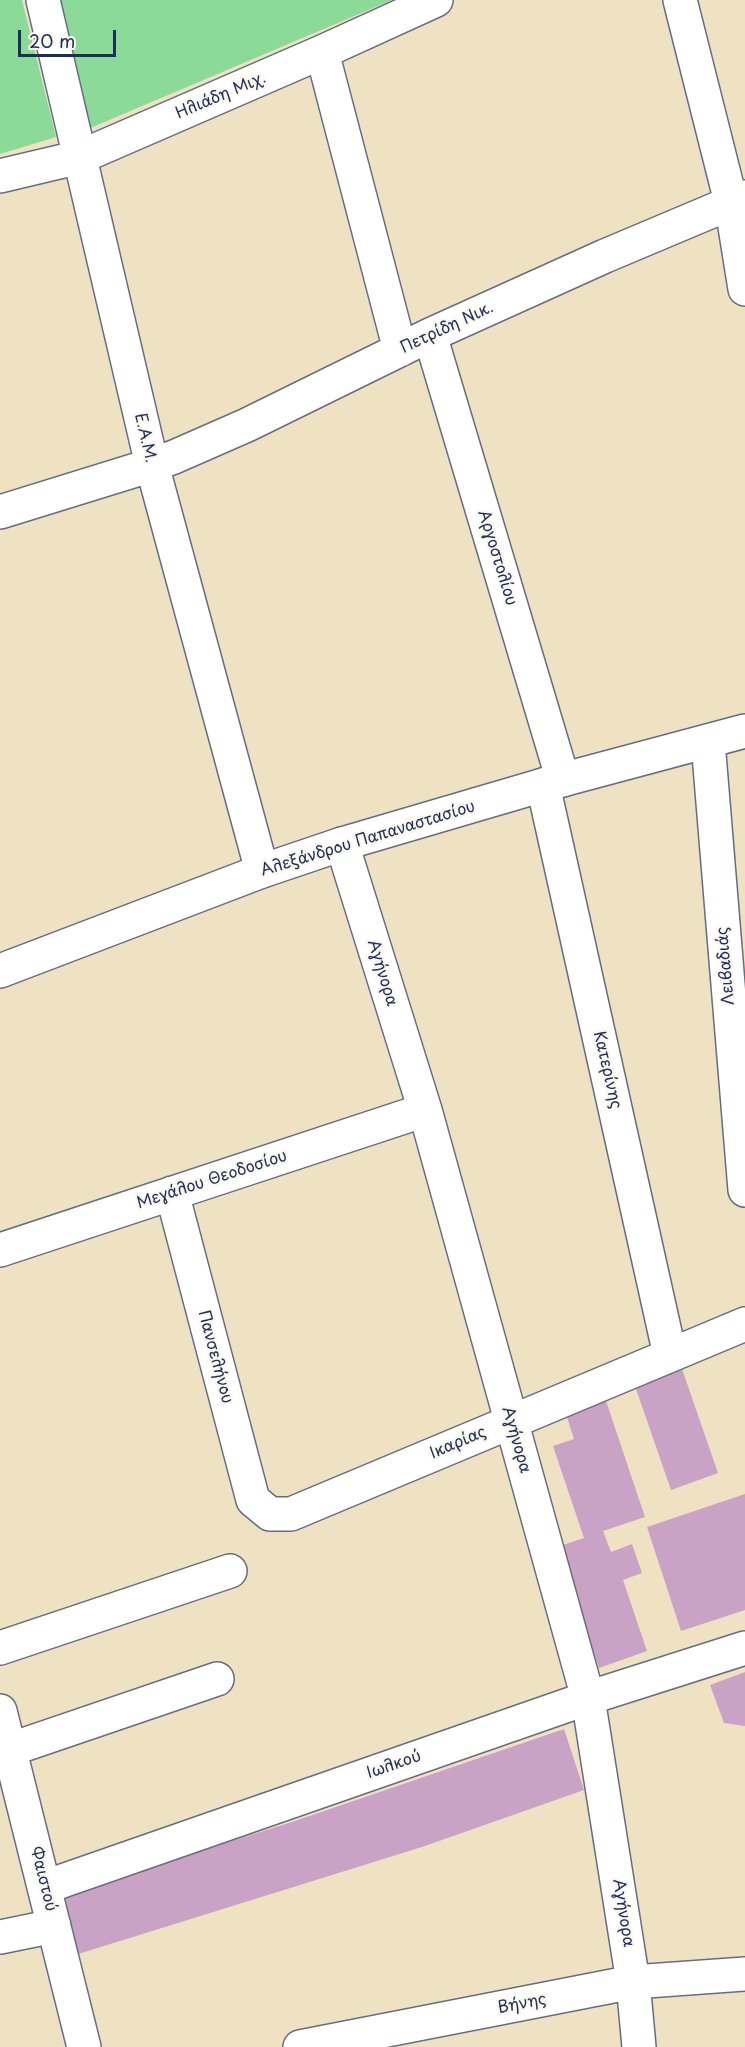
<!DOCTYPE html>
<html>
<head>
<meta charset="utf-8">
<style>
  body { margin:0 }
  #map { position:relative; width:745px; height:2047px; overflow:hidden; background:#eee2c3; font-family:"Playpen Sans",sans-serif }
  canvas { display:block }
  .scale { position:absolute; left:18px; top:30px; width:98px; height:27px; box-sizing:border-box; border:3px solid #1b2f5e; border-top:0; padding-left:8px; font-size:18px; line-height:21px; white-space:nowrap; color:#1b2f5e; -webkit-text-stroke:4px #fbf7ec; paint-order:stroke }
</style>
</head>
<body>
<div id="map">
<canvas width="745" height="2047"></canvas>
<div class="scale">20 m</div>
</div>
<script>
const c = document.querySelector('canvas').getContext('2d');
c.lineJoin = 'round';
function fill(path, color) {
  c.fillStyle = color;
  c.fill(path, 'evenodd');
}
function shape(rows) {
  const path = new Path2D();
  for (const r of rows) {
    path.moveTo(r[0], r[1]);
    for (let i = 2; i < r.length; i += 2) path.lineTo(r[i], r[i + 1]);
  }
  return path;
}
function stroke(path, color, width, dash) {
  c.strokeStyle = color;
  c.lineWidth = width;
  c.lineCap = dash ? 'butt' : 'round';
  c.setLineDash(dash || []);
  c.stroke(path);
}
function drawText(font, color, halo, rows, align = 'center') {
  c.font = font + ' "Playpen Sans",sans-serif';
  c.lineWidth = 4.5;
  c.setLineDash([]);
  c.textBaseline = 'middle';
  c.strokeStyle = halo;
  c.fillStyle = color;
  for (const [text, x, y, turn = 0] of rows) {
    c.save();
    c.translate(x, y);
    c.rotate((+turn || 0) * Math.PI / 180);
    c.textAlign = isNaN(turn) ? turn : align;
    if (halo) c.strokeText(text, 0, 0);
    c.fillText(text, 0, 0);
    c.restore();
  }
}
fill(shape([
  [0,0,22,0,56,137,0,154],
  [58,0,392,0,88,129]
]), '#8cda98');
fill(shape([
  [682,1369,718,1473,671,1490,635,1386],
  [605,1398,645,1517,603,1531,611,1552,632,1544,642,1573,623,1580,647,1651,599,1668,557,1547,584,1538,553,1446,574,1439,565,1411],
  [745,1494,745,1610,681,1631,647,1527],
  [745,1672,745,1726,724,1723,710,1685],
  [564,1729,584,1790,422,1847,75,1955,58,1895,292,1822]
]), '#c9a2c5');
const minor = shape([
  [43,0,152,465,262,871],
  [680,0,731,202,745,289],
  [322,52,400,350],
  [0,176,80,157,322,52,436,0],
  [430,335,563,780],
  [0,512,152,465,174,457,247,425,430,335,605,256,745,197],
  [708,742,745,1190],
  [543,785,670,1355],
  [342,844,425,1110,588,1698,633,1982,639,2047],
  [172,1193,253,1500,270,1514,291,1514,745,1324],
  [0,1250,425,1110],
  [0,1648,230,1571],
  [0,1711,84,2047],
  [0,1753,217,1679],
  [45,1887,588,1698,745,1648],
  [0,1937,54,1926],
  [300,2047,633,1982,745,1974]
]);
const major = shape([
  [0,971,262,871,342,844,543,785,745,731]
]);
stroke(minor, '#656e81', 36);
stroke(major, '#656e81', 36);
stroke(minor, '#fff', 33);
stroke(major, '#fff', 33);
drawText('16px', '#1b2f5e', '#fbf7ec', [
  ["Ηλιάδη Μιχ.",221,96,-23],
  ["Πετρίδη Νικ.",447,328,-25],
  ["Ε.Α.Μ.",145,438,77],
  ["Αργοστολίου",497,558,73],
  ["Αλεξάνδρου Παπαναστασίου",368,839,-17],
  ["Λειβαδιάς",726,966,-95],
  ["Αγήνορα",382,973,73],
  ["Κατερίνης",607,1070,77],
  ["Μεγάλου Θεοδοσίου",212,1180,-18],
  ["Πανσελήνου",215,1357,75],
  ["Αγήνορα",516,1440,74],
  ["Ικαρίας",458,1443,-23],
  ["Ιωλκού",394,1765,-19],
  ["Φαιστού",43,1879,76],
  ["Αγήνορα",623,1913,81],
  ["Βήνης",522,2004,-11]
]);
</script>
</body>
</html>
